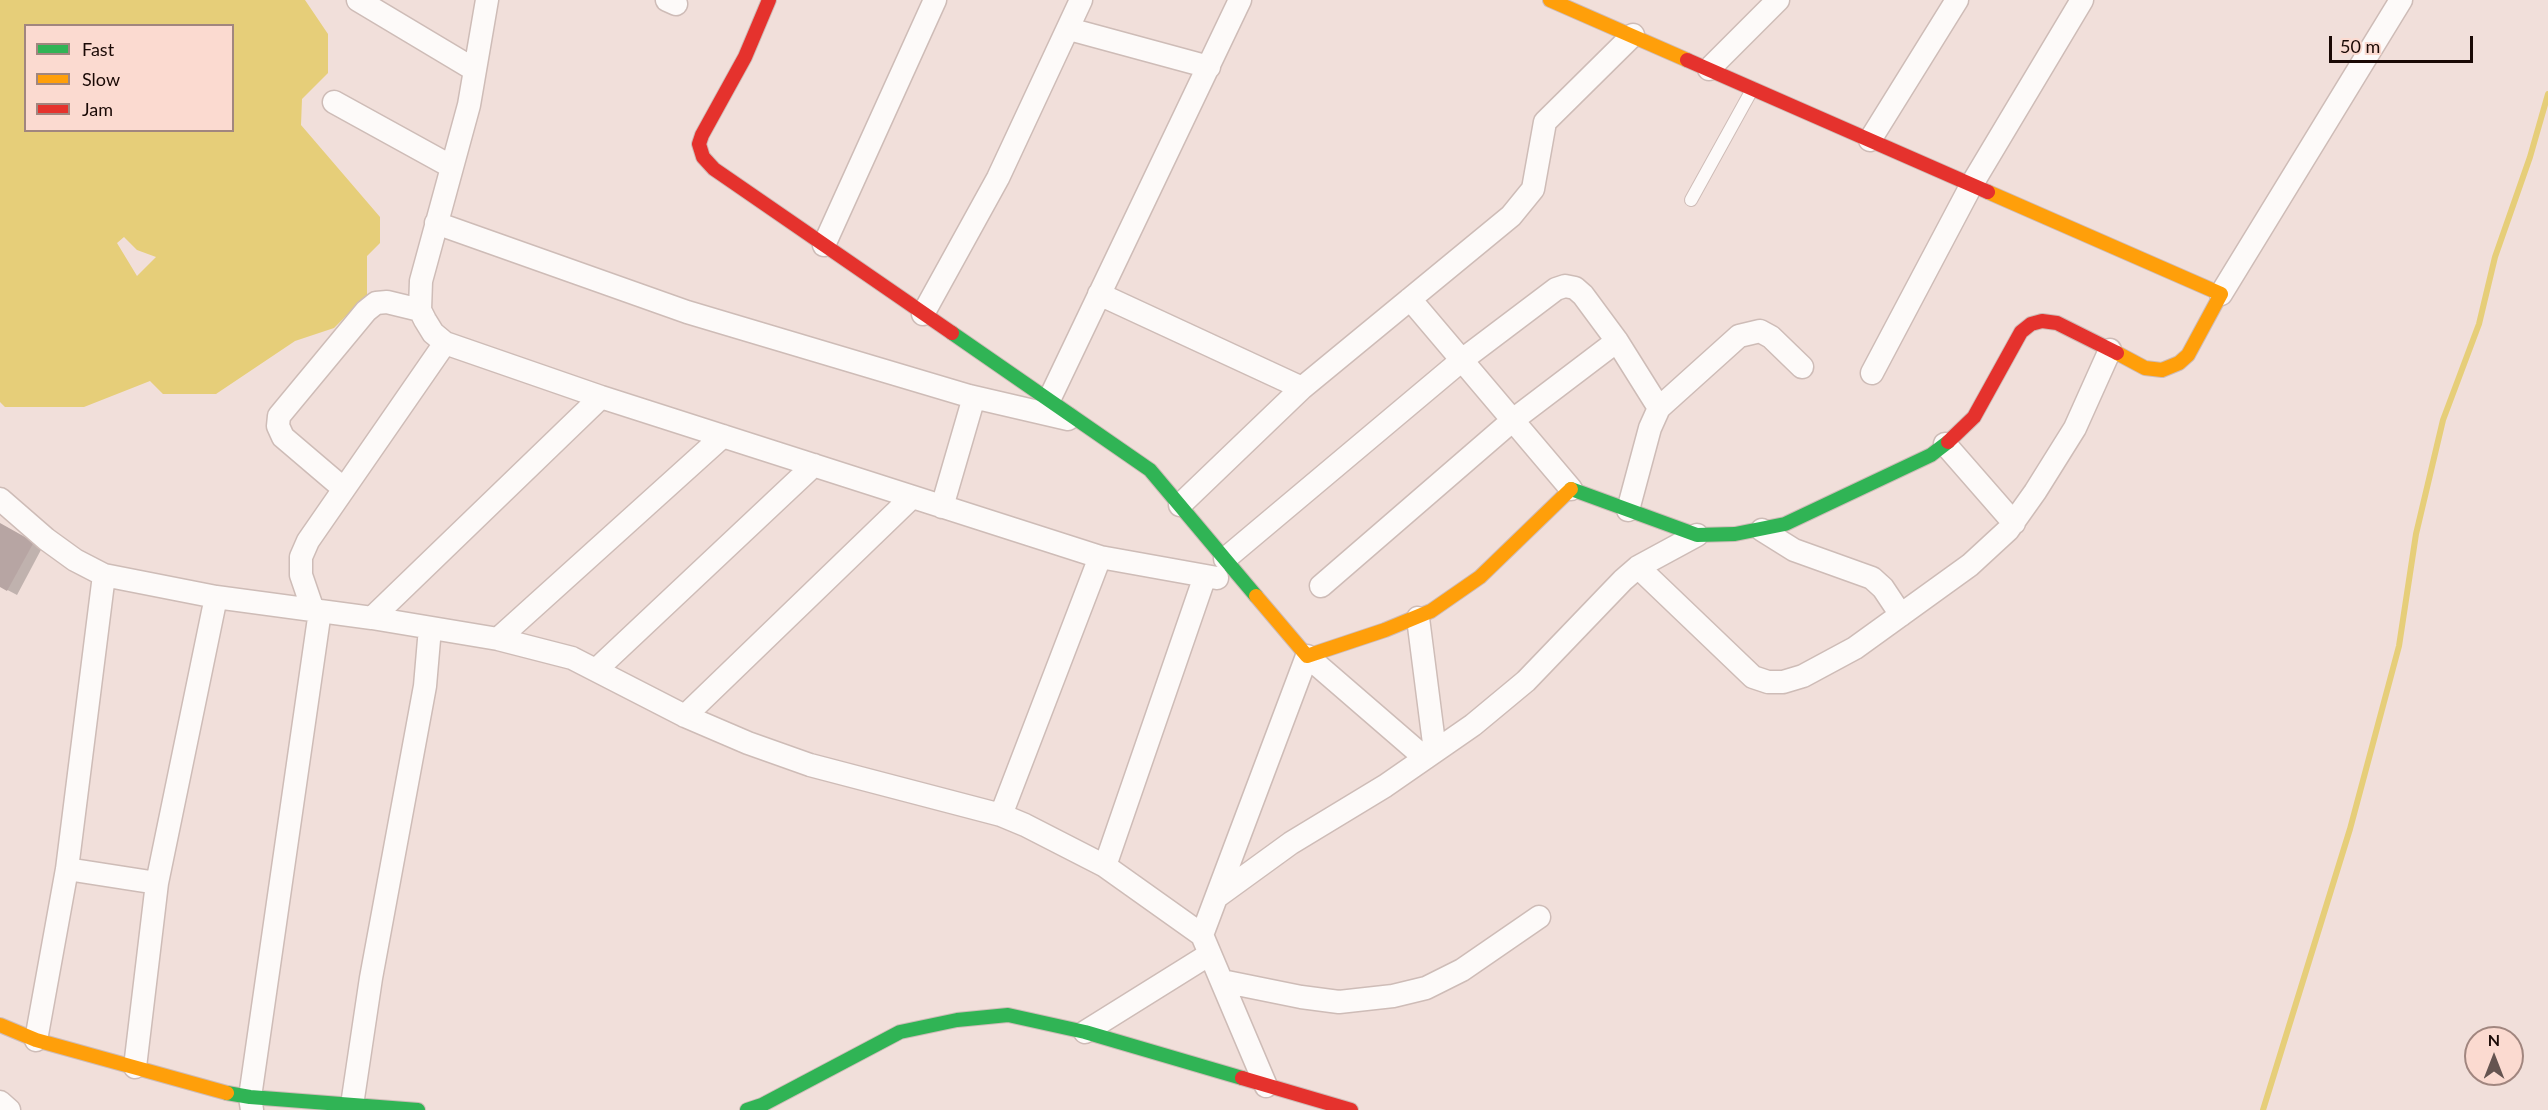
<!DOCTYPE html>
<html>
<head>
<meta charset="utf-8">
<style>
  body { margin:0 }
  #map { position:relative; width:2548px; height:1110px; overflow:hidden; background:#f1dfda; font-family:Lato,sans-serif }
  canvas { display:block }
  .legend { position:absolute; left:24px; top:24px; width:210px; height:108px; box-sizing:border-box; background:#fbdad0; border:2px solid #a1867f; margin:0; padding:8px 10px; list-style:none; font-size:18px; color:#1a0905 }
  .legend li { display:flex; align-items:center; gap:12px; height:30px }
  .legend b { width:30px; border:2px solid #a1867f }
  .north { position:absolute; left:2464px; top:1026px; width:60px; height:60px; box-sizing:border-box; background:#fbdad0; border:2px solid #a1867f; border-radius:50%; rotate:0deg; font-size:16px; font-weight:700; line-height:24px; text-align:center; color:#1a0905 }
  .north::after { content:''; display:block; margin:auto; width:21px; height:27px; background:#655450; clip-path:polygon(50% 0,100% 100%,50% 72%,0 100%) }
  .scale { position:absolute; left:2329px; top:36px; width:144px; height:27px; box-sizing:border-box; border:3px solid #1a0905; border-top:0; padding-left:8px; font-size:18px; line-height:21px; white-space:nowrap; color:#1a0905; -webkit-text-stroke:4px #fbdad0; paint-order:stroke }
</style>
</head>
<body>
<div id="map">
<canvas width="2548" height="1110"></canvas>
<ul class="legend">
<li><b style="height:8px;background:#30b455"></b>Fast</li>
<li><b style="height:8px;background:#ff9f0a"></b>Slow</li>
<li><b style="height:8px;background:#e5322d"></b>Jam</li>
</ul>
<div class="north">N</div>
<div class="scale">50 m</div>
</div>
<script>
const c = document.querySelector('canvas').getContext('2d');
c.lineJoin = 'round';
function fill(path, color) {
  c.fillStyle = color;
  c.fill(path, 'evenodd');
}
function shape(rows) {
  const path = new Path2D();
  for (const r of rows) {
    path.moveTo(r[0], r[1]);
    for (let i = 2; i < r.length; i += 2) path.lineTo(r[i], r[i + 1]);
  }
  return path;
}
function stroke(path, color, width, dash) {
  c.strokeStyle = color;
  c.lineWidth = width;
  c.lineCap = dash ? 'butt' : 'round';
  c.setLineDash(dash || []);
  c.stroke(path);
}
fill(shape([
  [0,0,305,0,328,34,328,73,302,99,301,125,380,217,380,243,367,256,367,295,334,328,295,341,216,394,163,394,150,381,84,407,5,407,0,402],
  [26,26,232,26,232,130,26,130],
  [124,237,137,250,156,257,137,276,117,243]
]), '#e6ce79');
fill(shape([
  [0,525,42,548,17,595,0,586]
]), '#0003');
stroke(shape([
  [2263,1110,2350,829,2399,646,2416,534,2443,420,2479,324,2495,257,2530,157,2548,94]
]), '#e6ce79', 6);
fill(shape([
  [0,523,34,542,7,591,0,587]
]), '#b7a5a3');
const lane = shape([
  [1691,200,1753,88]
]);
const street = shape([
  [358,0,475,70],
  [487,0,469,105,421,281,420,310,425,320,433,333,445,343,601,397,1100,557,1001,815],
  [667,0,676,4],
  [1069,29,1209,67],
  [1709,69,1778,0],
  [334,102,452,167],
  [1870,140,1957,0],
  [436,223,687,312,969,396,1068,419],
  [824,245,935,0],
  [1099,294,1302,388,1180,505],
  [2221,294,2401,0],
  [1410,299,1571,489],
  [923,314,998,178,1081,0],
  [1872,373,1972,184,2082,0],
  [1302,388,1511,216,1533,189,1545,122,1633,35],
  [1049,400,1240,0],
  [1945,444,2014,523],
  [344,489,283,437,278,426,279,416,366,311,376,303,387,302,420,310],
  [0,499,46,539,75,560,104,575,216,597,372,618,498,639,572,658,685,716,748,743,810,765,1001,815,1025,825,1105,866,1202,935,1307,656,1425,758],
  [942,507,974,397],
  [1628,510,1650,428,1659,408,1739,336,1760,331,1771,337,1802,367],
  [1762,530,1794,550,1872,578,1883,588,1901,615],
  [1100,557,1217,578],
  [1225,559,1462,360,1556,289,1565,286,1575,288,1583,295,1617,341,1659,408],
  [1638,567,1753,677,1768,682,1783,682,1803,676,1855,648,1970,565,2008,530,2035,492,2075,428,2110,350],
  [1321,586,1513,420,1617,341],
  [313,610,301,575,301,557,308,541,445,343],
  [372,618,601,397],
  [1418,618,1435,751],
  [498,639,723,436],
  [597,669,814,465],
  [685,716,912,497],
  [1105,866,1205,576],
  [67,869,157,883],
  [1218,896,1291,843,1385,786,1473,725,1526,681,1623,580,1638,567,1697,535],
  [1202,935,1266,1086],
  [1222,981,1301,997,1339,1002,1393,996,1426,988,1462,970,1539,917],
  [1085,1032,1210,954],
  [36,1040,67,869,104,575],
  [135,1067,157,883,216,597],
  [0,1102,9,1110],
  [352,1105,371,978,425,686,430,628],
  [252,1110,250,1097,320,611]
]);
const fast = shape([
  [952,333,1150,470,1256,596],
  [1571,489,1697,535,1735,534,1785,524,1931,455,1948,442],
  [227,1093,250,1097,418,1110],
  [747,1110,762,1105,900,1032,957,1020,1008,1015,1085,1032,1242,1078]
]);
const slow = shape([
  [1550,0,1687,60],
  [1988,192,2221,294,2188,355,2179,363,2162,370,2145,368,2117,353],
  [1256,596,1307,656,1385,630,1431,611,1480,577,1571,489],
  [0,1025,36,1040,227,1093]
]);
const jam = shape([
  [769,0,745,57,702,135,699,144,703,157,714,169,952,333],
  [1687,60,1988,192],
  [1948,442,1974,417,2021,332,2031,324,2042,321,2057,323,2117,353],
  [1242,1078,1351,1110]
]);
stroke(lane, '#cebcb7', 14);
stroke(street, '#cebcb7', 25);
stroke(fast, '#cebcb7', 16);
stroke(slow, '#cebcb7', 16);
stroke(jam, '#cebcb7', 16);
stroke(lane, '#fdfaf9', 12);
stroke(street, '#fdfaf9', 22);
stroke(fast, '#30b455', 14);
stroke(slow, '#ff9f0a', 14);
stroke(jam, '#e5322d', 14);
</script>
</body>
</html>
